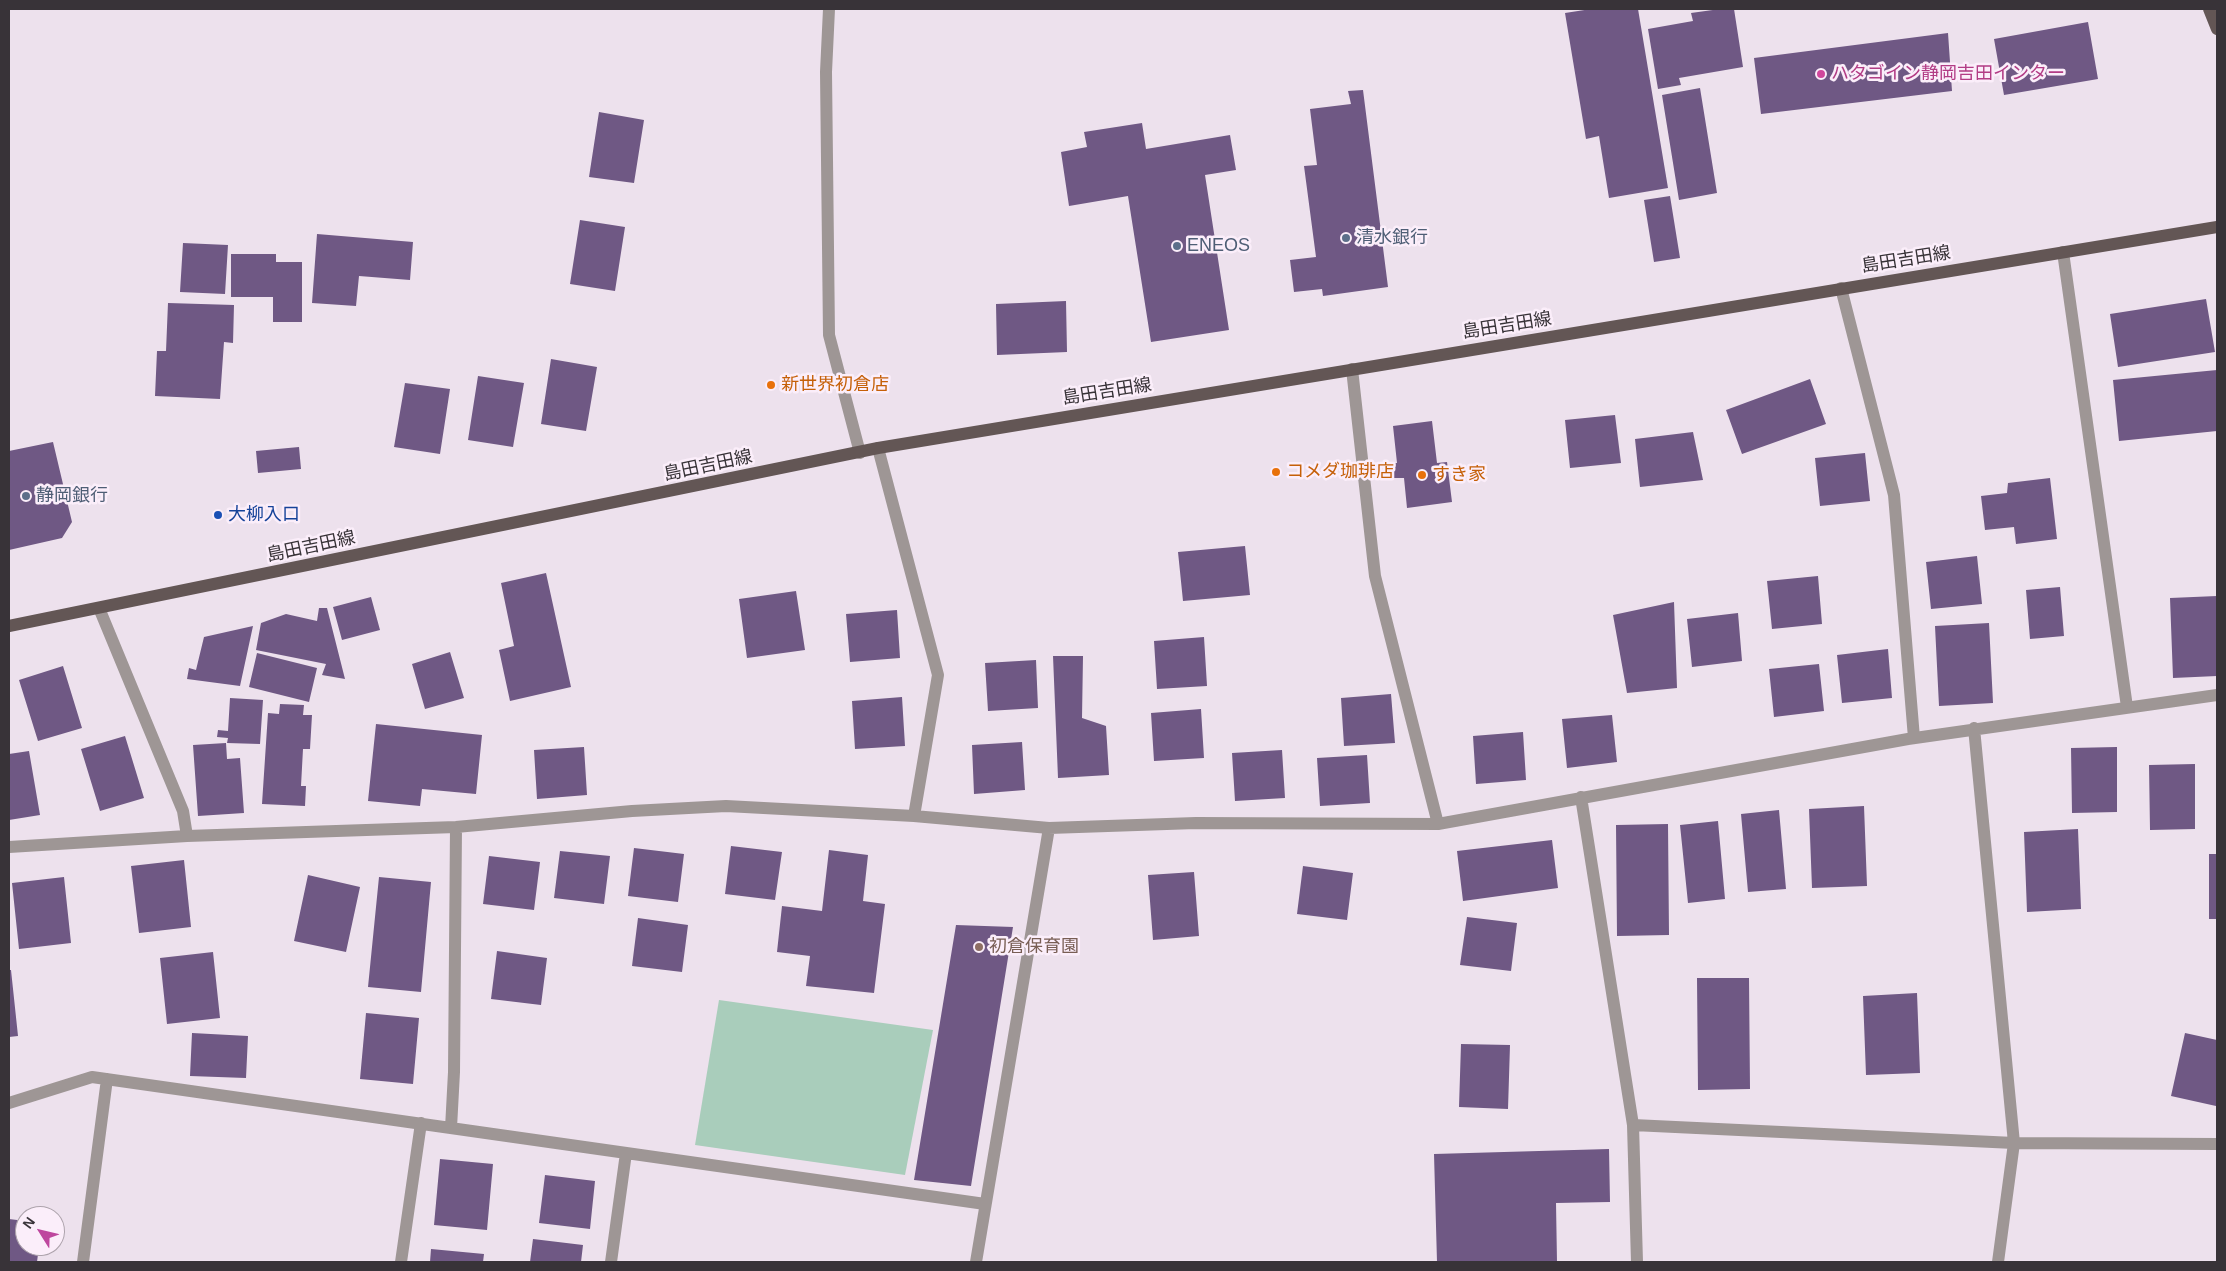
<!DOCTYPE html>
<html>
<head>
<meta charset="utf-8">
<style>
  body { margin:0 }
  #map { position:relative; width:2226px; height:1271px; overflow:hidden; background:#ede1ed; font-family:Arial,sans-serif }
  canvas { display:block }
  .frame { position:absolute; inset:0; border:10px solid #383338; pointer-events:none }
  .north { position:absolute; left:15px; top:1206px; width:50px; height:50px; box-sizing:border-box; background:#fbeefa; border:1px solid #ada3ac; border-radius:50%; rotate:306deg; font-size:14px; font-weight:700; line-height:20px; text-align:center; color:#383338 }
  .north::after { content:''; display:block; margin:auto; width:18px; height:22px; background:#be479e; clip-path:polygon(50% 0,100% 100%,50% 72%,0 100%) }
</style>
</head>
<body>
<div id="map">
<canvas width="2226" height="1271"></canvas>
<div class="frame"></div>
<div class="north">N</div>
</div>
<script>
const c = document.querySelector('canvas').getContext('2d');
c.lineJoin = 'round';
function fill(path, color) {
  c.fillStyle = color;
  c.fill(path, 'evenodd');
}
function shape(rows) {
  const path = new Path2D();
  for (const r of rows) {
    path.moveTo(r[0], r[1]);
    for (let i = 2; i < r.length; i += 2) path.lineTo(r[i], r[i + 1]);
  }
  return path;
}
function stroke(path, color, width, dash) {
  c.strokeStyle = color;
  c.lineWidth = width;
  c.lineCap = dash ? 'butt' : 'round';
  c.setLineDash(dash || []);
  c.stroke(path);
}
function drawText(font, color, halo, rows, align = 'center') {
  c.font = font + ' Arial,"Noto Sans JP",sans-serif';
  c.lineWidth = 5;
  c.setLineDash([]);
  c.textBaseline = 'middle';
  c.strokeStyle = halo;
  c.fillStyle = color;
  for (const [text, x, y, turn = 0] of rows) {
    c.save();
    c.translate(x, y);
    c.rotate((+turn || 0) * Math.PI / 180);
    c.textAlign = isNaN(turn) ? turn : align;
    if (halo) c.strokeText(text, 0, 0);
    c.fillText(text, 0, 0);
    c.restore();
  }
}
fill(shape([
  [719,1000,933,1030,905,1175,695,1145]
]), '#a9cdbb');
fill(shape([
  [1591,9,1638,9,1668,188,1609,198,1599,136,1586,139,1565,13],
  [1720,9,1734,9,1743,67,1679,78,1681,85,1658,89,1648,29,1693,21,1691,13],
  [2088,22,2098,79,2004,95,1994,39],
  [1948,33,1952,91,1761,114,1754,58],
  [1700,88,1717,193,1679,200,1662,95],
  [1363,90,1388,287,1323,296,1322,289,1294,292,1290,260,1316,257,1304,166,1317,165,1310,109,1351,104,1348,91],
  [599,112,644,120,634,183,589,177],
  [1142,123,1146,149,1230,135,1236,170,1205,175,1229,330,1151,342,1128,196,1069,206,1061,152,1087,147,1084,132],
  [1670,196,1680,258,1654,262,1644,200],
  [580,220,625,227,615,291,570,284],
  [317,234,413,242,410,280,359,276,356,306,312,303],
  [183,243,228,245,225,294,180,292],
  [231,254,276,254,276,262,302,262,302,322,273,322,273,297,231,297],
  [2206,299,2215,352,2118,367,2110,314],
  [1066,301,1067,352,997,355,996,304],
  [168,303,234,305,233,343,224,342,220,399,155,396,157,351,166,351],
  [551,359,597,367,586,431,541,424],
  [2217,370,2217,431,2119,441,2113,380],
  [478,376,524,383,513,447,468,440],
  [1810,379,1826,424,1742,454,1726,410],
  [405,383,450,389,440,454,394,447],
  [1615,415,1621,463,1570,468,1565,420],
  [1432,421,1437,463,1447,462,1452,502,1407,508,1404,478,1394,478,1392,463,1397,463,1393,426],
  [1693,432,1703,480,1640,487,1635,439],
  [53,442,72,522,62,538,9,550,9,451],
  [299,447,301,469,258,473,256,451],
  [1865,453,1870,501,1820,506,1815,458],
  [2050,478,2057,539,2016,544,2014,527,1985,530,1981,496,2007,493,2008,483],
  [1245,546,1250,595,1183,601,1178,552],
  [1977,556,1982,604,1931,609,1926,562],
  [546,573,571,687,510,701,499,650,514,646,501,583],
  [1818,576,1822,624,1772,629,1767,581],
  [2060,587,2064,636,2030,639,2026,590],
  [796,591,805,650,747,658,739,599],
  [2217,596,2217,676,2173,678,2170,598],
  [371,597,380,630,342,640,333,607],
  [1674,602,1677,688,1627,693,1613,615],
  [319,608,327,608,345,679,322,675,326,664,256,650,261,623,286,614,317,621],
  [897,610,900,658,850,662,846,614],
  [1738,613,1742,661,1692,667,1687,619],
  [1989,623,1993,703,1939,706,1935,626],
  [253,626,240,686,187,679,189,668,196,670,204,637],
  [1204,637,1207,686,1157,689,1154,641],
  [1888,649,1892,698,1842,703,1837,655],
  [450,652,464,698,425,709,412,664],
  [257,653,317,668,309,702,249,687],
  [1053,656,1083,656,1082,718,1106,726,1109,775,1058,778],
  [1036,660,1038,708,988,711,985,663],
  [1819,664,1824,711,1774,717,1769,669],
  [63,666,82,728,38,741,19,680],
  [1391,694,1395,743,1344,746,1341,698],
  [902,697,905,746,855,749,852,701],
  [230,698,263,700,260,744,227,743,228,738,217,737,218,730,228,731],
  [280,704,304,705,303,715,312,715,310,749,303,749,301,786,306,786,305,806,262,804,268,713,279,714],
  [1201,709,1204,758,1154,761,1151,713],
  [1612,715,1617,762,1567,768,1562,719],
  [376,724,482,735,476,794,422,789,420,806,368,801],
  [1523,732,1526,780,1476,784,1473,736],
  [125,736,144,798,100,811,81,749],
  [1022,742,1025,790,974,794,972,745],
  [226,743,227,759,240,758,244,813,198,816,193,745],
  [584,747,587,795,537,799,534,750],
  [2117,747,2117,812,2072,813,2071,748],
  [1282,750,1285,798,1235,801,1232,753],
  [29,751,40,815,9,820,9,754],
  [1367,755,1370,803,1320,806,1317,758],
  [2195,764,2195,829,2150,830,2149,765],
  [1864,806,1867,886,1812,888,1809,809],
  [1779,810,1786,889,1748,892,1741,814],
  [1718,821,1725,899,1688,903,1680,825],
  [1668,824,1669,935,1617,936,1616,825],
  [2078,829,2081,909,2027,912,2024,832],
  [1552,840,1558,888,1463,901,1457,851],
  [731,846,782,852,775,900,725,894],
  [634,848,684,854,678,902,628,896],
  [829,850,868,855,863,901,885,904,874,993,806,986,810,956,777,952,782,906,822,911],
  [560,851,610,856,604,904,554,898],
  [2209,854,2217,854,2217,919,2209,919],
  [489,856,540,862,534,910,483,904],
  [184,860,191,927,139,933,131,866],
  [1303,866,1353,873,1347,920,1297,914],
  [1194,872,1199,936,1153,940,1148,875],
  [308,875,360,887,346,952,294,941],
  [64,877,71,943,19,949,12,883],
  [379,877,431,882,421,992,368,987],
  [1467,917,1517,923,1511,971,1460,965],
  [638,918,688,925,682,972,632,966],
  [956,925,1013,927,971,1186,914,1180],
  [497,951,547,958,541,1005,491,999],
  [213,952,220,1018,167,1024,160,958],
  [9,970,11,970,18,1036,9,1037],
  [1697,978,1749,978,1750,1089,1698,1090],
  [1917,993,1920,1073,1866,1075,1863,996],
  [366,1013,419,1018,413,1084,360,1079],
  [192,1033,248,1036,246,1078,190,1076],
  [2185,1033,2217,1040,2216,1106,2171,1096],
  [1461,1044,1510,1045,1508,1109,1459,1107],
  [1609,1149,1610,1202,1556,1203,1557,1262,1437,1262,1434,1154],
  [440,1159,493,1164,487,1230,434,1225],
  [545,1175,595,1181,590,1229,539,1223],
  [9,1219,25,1221,25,1246,39,1246,37,1262,9,1262],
  [533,1239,583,1245,581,1262,530,1262],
  [431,1249,484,1254,483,1262,430,1262]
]), '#6f5884');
stroke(shape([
  [829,9,826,72,829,335,860,453],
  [2063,252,2127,707],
  [1841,288,1894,495,1914,738],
  [1352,369,1375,576,1438,824],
  [878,448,938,675,914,816],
  [99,608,183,811,187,836],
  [1974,728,2014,1143,1998,1262],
  [1581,797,1633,1125],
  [9,847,187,836,456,827,632,811,726,806,914,816,1049,828,1196,823,1438,824,1908,739,2217,695],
  [9,1103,92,1077,985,1204],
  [451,1128,454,1072,456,827],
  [83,1262,107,1079],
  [401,1262,421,1123],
  [611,1262,626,1153],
  [976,1262,1049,828],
  [1637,1262,1633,1125,2014,1143,2217,1144]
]), '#9e9695', 12);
stroke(shape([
  [2209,9,2217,29],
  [9,626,878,448,2217,227]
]), '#635655', 12);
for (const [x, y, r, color] of [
  [1821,74,5,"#d1479c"],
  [1346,238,5,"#5c6f8a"],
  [1177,246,5,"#5c6f8a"],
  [771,385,5,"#e8710a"],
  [1276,472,5,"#e8710a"],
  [1422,475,5,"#e8710a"],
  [26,496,5,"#5c6f8a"],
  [218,515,5,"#1a4fb4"],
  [979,947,5,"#8d6e63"]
]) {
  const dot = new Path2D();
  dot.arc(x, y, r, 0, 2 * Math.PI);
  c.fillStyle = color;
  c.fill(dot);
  stroke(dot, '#fbeefa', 2);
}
drawText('18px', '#b23c85', '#fbeefa', [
  ["ハタゴイン静岡吉田インター",1831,74]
], 'left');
drawText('18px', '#4e5e75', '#fbeefa', [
  ["清水銀行",1356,238],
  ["ENEOS",1187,246],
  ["静岡銀行",36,496]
], 'left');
drawText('18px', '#383338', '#fbeefa', [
  ["島田吉田線",1906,260,-9],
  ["島田吉田線",1507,326,-9],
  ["島田吉田線",1107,392,-9],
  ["島田吉田線",708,466,-12],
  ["島田吉田線",311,547,-12]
]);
drawText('18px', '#c56008', '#fbeefa', [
  ["新世界初倉店",781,385],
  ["コメダ珈琲店",1286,472],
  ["すき家",1432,475]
], 'left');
drawText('18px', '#164399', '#fbeefa', [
  ["大柳入口",228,515]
], 'left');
drawText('18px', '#785e54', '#fbeefa', [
  ["初倉保育園",989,947]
], 'left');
</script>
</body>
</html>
